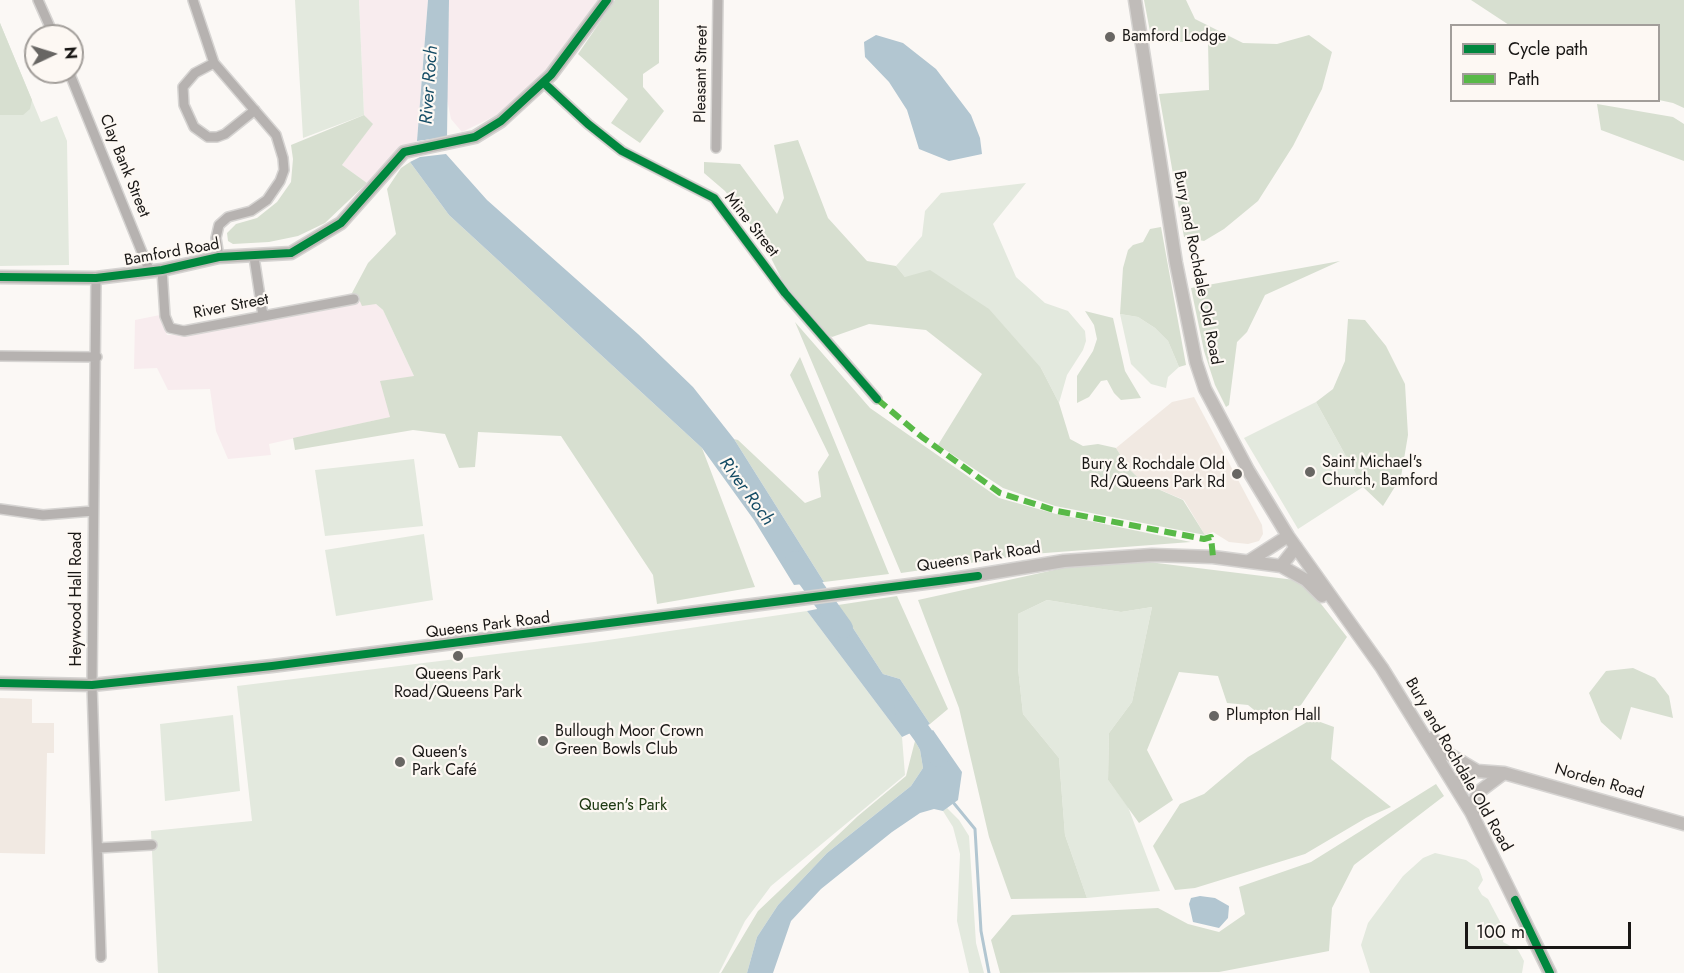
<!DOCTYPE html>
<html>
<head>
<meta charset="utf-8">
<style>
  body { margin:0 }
  #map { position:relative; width:1684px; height:973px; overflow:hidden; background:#fbf8f5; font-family:Jost,sans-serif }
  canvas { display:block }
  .legend { position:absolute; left:1450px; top:24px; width:210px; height:78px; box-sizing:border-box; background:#fdf8f3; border:2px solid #a29e9a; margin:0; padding:8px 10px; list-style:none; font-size:18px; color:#191715 }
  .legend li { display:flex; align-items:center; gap:12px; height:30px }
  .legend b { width:30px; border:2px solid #a29e9a }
  .north { position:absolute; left:24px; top:24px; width:60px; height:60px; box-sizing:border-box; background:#fdf8f3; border:2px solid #a29e9a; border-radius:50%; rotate:86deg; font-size:16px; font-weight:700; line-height:24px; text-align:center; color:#191715 }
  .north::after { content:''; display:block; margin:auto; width:21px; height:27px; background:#686663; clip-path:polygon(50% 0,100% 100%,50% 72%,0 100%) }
  .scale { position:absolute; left:1465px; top:922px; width:166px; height:27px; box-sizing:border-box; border:3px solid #191715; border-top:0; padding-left:8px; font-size:18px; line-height:21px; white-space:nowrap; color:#191715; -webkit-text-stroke:4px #fdf8f3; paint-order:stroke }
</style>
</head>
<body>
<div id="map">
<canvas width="1684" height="973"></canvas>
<ul class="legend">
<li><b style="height:8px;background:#00873e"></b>Cycle path</li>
<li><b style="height:8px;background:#58b947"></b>Path</li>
</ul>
<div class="north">N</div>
<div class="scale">100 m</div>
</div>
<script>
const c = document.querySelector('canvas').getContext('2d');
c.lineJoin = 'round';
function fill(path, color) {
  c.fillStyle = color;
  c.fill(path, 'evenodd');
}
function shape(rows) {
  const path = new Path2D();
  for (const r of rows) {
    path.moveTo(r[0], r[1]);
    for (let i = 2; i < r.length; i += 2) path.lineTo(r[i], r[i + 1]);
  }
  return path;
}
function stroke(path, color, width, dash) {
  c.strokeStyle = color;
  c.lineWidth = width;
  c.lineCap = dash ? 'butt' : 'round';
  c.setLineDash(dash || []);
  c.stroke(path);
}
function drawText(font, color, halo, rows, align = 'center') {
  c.font = font + ' Jost,sans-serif';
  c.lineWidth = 4.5;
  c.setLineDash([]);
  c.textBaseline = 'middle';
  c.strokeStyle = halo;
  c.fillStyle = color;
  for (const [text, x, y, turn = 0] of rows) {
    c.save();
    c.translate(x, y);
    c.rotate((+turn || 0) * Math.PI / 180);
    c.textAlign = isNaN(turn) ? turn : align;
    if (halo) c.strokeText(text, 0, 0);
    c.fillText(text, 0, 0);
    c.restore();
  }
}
fill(shape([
  [1194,397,1262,525,1263,534,1259,541,1248,544,1229,542,1213,532,1205,535,1184,500,1144,483,1129,469,1116,448,1172,402],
  [0,698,32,699,32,723,54,723,54,753,47,753,45,854,0,853]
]), '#f1e9e2');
fill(shape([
  [359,0,428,0,417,141,390,158,367,183,342,165,372,124,364,115],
  [449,0,602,0,524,102,462,132,451,119,446,94],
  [358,297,376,304,383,310,414,376,390,417,269,444,271,455,228,459,216,431,210,389,168,390,157,368,134,369,135,320,160,315,167,335,183,334,259,323]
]), '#f8ecee');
fill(shape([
  [295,0,359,0,364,115,303,138],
  [0,23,41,122,57,116,67,141,69,265,0,266],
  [1026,183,993,224,1016,277,1045,303,1068,311,1085,331,1086,341,1083,350,1067,375,1059,403,1041,368,905,277,896,266,922,236,925,211,941,193],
  [1120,314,1138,317,1155,328,1168,341,1179,367,1168,377,1166,388,1151,384,1131,364],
  [1316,402,1363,487,1298,529,1244,438],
  [414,459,423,526,325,536,315,470],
  [424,534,433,600,336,616,325,550],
  [1047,600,1121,612,1152,607,1132,702,1109,733,1108,780,1128,807,1160,891,1087,898,1065,835,1059,758,1023,714,1018,668,1018,614],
  [807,611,902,737,905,775,771,886,745,921,719,973,158,973,151,831,252,821,237,686,594,642],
  [233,715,240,791,165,801,160,724],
  [947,808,959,820,969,836,976,943,984,973,969,973,957,921,960,854,953,827,943,811],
  [1435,853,1466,860,1479,869,1483,880,1478,888,1482,895,1488,899,1505,931,1503,942,1518,950,1524,961,1522,973,1370,973,1361,945,1368,923,1403,876,1423,858]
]), '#e3e9de');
fill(shape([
  [615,0,659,0,659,63,643,74,643,87,664,111,640,143,611,123,628,99,578,54],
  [1144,0,1186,0,1195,19,1243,43,1277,44,1309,35,1332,52,1322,89,1293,146,1258,201,1224,229,1204,241,1184,237,1159,94,1209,90,1208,42,1152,42],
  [1471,0,1684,0,1684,108,1673,103,1659,100,1658,26,1509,25],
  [0,23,32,100,30,109,23,115,0,115],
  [1597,104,1673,117,1684,124,1684,161,1601,130],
  [364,115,373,124,342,165,367,183,325,223,298,236,269,242,233,244,228,241,227,233,236,224,257,218,277,202,291,182,293,159,291,145],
  [798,140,828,218,867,261,896,266,905,277,930,270,989,309,1041,368,1059,403,1070,439,1083,446,1098,444,1116,448,1129,469,1144,483,1183,500,1205,535,1055,506,1003,488,938,445,982,374,926,330,869,324,832,337,823,332,785,286,762,240,725,191,704,173,704,162,740,164,777,214,784,198,774,145],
  [410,162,449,215,702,448,755,587,657,604,653,575,561,436,478,432,475,467,459,468,445,434,413,430,295,450,293,438,390,417,380,381,414,376,383,310,376,304,362,306,358,297,352,293,368,263,396,234,387,189,401,168],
  [1161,227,1186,365,1179,367,1168,341,1155,328,1138,317,1120,314,1123,268,1128,250,1133,245,1143,242,1150,229],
  [1340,261,1265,295,1247,332,1237,342,1229,405,1226,407,1215,385,1204,351,1191,288],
  [1085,311,1113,318,1125,371,1141,398,1121,400,1114,393,1107,380,1101,381,1089,397,1077,403,1077,376,1093,351,1097,339,1094,325],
  [1348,319,1365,320,1386,346,1405,384,1408,435,1401,477,1383,506,1363,487,1316,402,1333,389,1345,361],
  [795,322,870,408,999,498,1056,514,1191,542,1032,554,901,573],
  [800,357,889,574,824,582,734,439,738,440,805,503,821,497,818,472,829,455,790,375],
  [1149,562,1303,581,1347,637,1301,705,1269,722,1248,705,1227,703,1218,676,1179,672,1147,750,1173,800,1139,823,1108,780,1109,733,1132,702,1152,607,1121,612,1047,600,1018,614,1018,668,1023,714,1059,758,1065,835,1087,898,1011,899,989,837,959,708,918,600,1063,568],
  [897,596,948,709,930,724,900,679,883,674,838,605],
  [1633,668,1655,678,1669,696,1673,718,1631,707,1621,740,1601,722,1589,693,1606,671],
  [1312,719,1334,727,1331,759,1391,807,1366,818,1305,854,1195,888,1175,890,1153,846,1180,804,1204,794,1248,757],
  [915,741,920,750,923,768,911,786,827,853,778,905,757,937,747,973,721,973,758,911,858,816,906,776],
  [1436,784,1444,796,1354,865,1332,908,1329,951,1219,972,1000,973,991,940,1012,915,1158,908,1188,924,1219,932,1245,914,1239,887,1311,862]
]), '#d7dfd0');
fill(shape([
  [428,0,449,0,447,137,417,141],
  [876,35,903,43,936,69,971,115,980,138,982,154,949,161,919,149,907,110,889,82,865,57,864,42],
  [446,154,487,200,638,334,693,387,734,439,824,582,794,585,754,520,702,448,449,215,410,162,420,157],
  [838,605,883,674,900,679,930,724,902,737,807,611],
  [933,730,962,772,958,800,943,811,934,809,920,813,892,832,821,889,791,921,773,973,747,973,757,937,778,905,827,853,911,786,923,768,920,750,915,741],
  [1200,896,1215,898,1229,906,1228,918,1219,928,1193,922,1189,904,1191,898]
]), '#b2c6d1');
stroke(shape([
  [952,801,975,829,981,931,989,973]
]), '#b2c6d1', 3);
stroke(shape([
  [795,561,843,628],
  [904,709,939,757]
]), '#b2c6d1', 20);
const street = shape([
  [38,0,54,36],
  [193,0,214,63,276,135,283,158,284,170,280,181,267,200,251,211,228,217,219,225,216,238,219,257],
  [214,63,195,73,183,87,184,105,194,127,208,137,217,137,225,134,255,110],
  [69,72,150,272],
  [544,83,588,124,622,151,714,198,785,293,877,399],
  [716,148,718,0],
  [254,257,263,316],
  [162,270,165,316,170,328,184,331,354,299],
  [96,278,92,685,101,957],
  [0,356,97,357],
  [0,509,43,515,93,511],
  [98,848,152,845]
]);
const secondary = shape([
  [1135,0,1176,263,1196,362,1205,389,1248,470,1288,536,1382,668,1471,812,1550,973],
  [0,277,96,278,162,270,219,257,291,253,341,223,404,152,475,137,501,121,551,75,607,0],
  [1249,561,1288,536],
  [1281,566,1306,580,1322,596],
  [0,683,92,685,272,666,941,581,1064,561,1152,555,1213,557,1281,566,1296,547],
  [1433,738,1445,752,1477,771],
  [1455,786,1464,777,1477,771,1504,773,1684,824],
  [1473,816,1475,799,1480,791,1504,773]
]);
stroke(street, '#d6d4d2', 12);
stroke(secondary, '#d6d4d2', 15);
stroke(street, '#b6b2b0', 9);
stroke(secondary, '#c0bcb9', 12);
stroke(shape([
  [877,399,922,437,1000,493,1057,511,1204,539,1211,537,1213,557]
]), '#58b947', 6, [12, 6]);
stroke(shape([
  [544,83,588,124,622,151,714,198,785,293,877,399],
  [0,277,96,278,162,270,219,257,291,253,341,223,404,152,475,137,501,121,551,75,607,0],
  [0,683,92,685,272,666,978,576],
  [1515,900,1550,973]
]), '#00873e', 8);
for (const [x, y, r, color] of [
  [1110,37,6,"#686663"],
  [1310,472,6,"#686663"],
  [1237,474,6,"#686663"],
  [458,656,6,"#686663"],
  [1214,716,6,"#686663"],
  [543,741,6,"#686663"],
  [400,762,6,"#686663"]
]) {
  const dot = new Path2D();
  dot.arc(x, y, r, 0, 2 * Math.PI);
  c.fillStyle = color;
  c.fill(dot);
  stroke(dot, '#fdf8f3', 2);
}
drawText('16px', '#191715', '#fdf8f3', [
  ["Bamford Lodge",1122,37],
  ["Saint Michael's",1322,463],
  ["Church, Bamford",1322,481],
  ["Bury & Rochdale Old",1225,465,"right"],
  ["Rd/Queens Park Rd",1225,483,"right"],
  ["Queens Park",458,675,"center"],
  ["Road/Queens Park",458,693,"center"],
  ["Plumpton Hall",1226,716],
  ["Bullough Moor Crown",555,732],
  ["Green Bowls Club",555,750],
  ["Queen's",412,753],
  ["Park Café",412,771]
], 'left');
drawText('16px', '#191715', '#fdf8f3', [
  ["Pleasant Street",702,74,-89],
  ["Clay Bank Street",124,166,68],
  ["Mine Street",751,225,52],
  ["Bamford Road",172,253,-10],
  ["Bury and Rochdale Old Road",1197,268,79],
  ["River Street",231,307,-11],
  ["Queens Park Road",979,558,-9],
  ["Heywood Hall Road",77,599,-90],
  ["Queens Park Road",488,626,-7],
  ["Bury and Rochdale Old Road",1458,765,60],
  ["Norden Road",1599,782,16]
]);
drawText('16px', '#203a13', '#fdf8f3', [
  ["Queen's Park",623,806]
]);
drawText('italic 18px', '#154c65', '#fdf8f3', [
  ["River Roch",430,85,-86],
  ["River Roch",746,492,54]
]);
</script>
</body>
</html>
